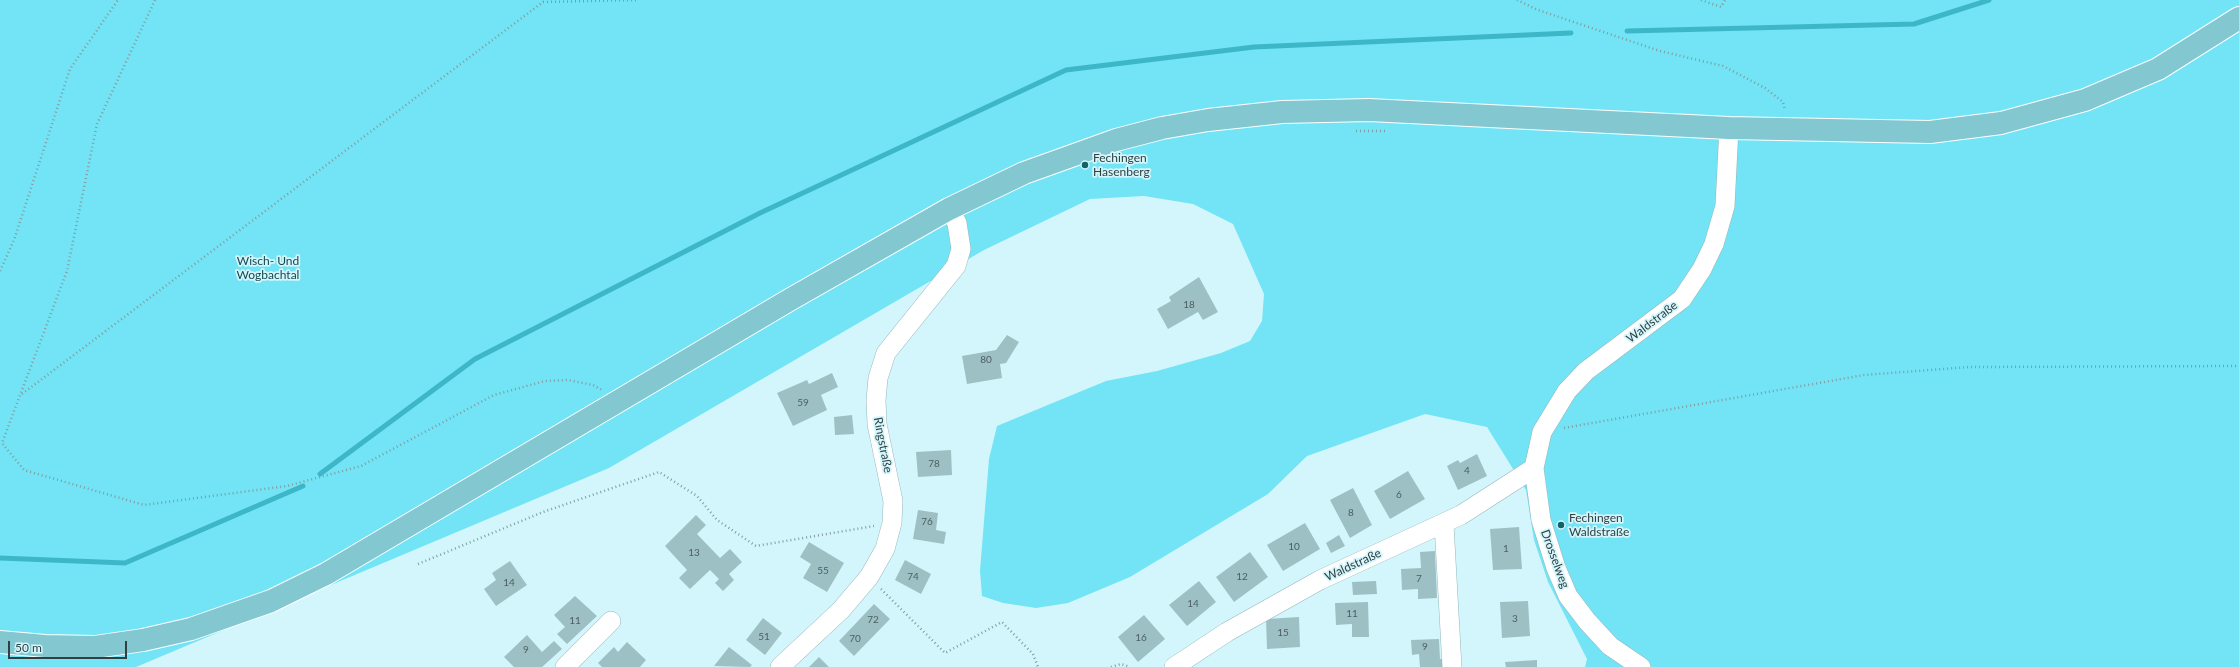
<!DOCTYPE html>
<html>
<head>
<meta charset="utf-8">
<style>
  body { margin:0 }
  #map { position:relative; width:2239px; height:667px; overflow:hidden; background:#d3f6fc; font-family:Lato,sans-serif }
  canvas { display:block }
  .scale { position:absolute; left:8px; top:641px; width:119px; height:18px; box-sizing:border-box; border:2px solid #313f41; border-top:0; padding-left:5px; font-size:12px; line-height:14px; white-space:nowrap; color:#313f41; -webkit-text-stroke:3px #d3f6fc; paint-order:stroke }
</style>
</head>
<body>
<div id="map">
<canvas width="2239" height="667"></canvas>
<div class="scale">50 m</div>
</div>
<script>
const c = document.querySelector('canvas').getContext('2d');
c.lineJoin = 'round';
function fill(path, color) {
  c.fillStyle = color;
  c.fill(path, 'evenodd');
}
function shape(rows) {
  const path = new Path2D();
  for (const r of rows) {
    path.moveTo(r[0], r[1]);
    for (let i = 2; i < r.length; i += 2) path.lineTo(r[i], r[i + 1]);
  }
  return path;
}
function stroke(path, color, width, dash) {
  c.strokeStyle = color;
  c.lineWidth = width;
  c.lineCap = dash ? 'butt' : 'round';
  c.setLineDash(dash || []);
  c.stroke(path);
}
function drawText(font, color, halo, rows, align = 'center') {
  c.font = font + ' Lato,sans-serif';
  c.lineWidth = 3.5;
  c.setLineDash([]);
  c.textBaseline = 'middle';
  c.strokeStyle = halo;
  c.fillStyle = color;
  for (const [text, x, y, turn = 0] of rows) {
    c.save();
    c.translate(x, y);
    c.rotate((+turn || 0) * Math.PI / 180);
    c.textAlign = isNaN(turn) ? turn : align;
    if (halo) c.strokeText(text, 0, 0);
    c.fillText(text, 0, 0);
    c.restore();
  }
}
fill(shape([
  [0,0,2239,0,2239,667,1585,667,1587,659,1548,582,1534,540,1526,490,1487,427,1425,414,1307,456,1268,494,1130,577,1068,603,1036,608,1003,603,982,596,980,571,989,459,997,426,1106,381,1157,371,1221,353,1250,341,1262,321,1264,294,1233,224,1193,204,1144,196,1090,199,984,250,609,468,136,667,0,667]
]), '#72e4f5');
stroke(shape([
  [1627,31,1914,24,1989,0],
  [320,474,475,359,760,213,1066,70,1254,47,1571,33],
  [0,558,125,563,303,486]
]), '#3db7c8', 5);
fill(shape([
  [1199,277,1218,312,1203,320,1198,312,1168,329,1157,309,1171,301,1169,297],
  [1007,335,1019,342,1006,363,1000,364,1002,378,967,384,962,356,996,350],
  [832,373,838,387,821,395,827,410,793,426,777,393,807,380,809,384],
  [852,415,854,434,835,435,834,417],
  [951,450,952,475,918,477,916,452],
  [1477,454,1487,476,1458,490,1447,466,1458,460,1460,463],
  [1408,471,1425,499,1390,519,1374,491],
  [1353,488,1372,525,1350,538,1330,500],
  [918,510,938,513,936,530,946,532,944,544,913,539],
  [696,515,706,525,697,534,720,558,730,549,742,562,729,574,734,580,723,591,715,583,719,579,710,570,690,589,679,578,687,570,665,546],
  [1305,523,1320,549,1283,571,1267,545],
  [1519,527,1522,569,1493,570,1490,529],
  [1339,535,1345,546,1331,553,1326,543],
  [809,542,844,563,827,592,803,578,811,564,800,557],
  [1435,551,1437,598,1418,599,1418,589,1402,590,1401,569,1421,568,1420,552],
  [1250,552,1268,577,1234,602,1216,577],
  [905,560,931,574,921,594,895,580],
  [510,561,527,585,496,606,484,589,496,580,492,573],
  [1199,581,1216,602,1187,626,1169,605],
  [1376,581,1377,594,1353,595,1352,582],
  [575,596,597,616,567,644,557,634,565,627,554,615],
  [1528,601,1530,636,1502,638,1500,602],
  [1368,602,1369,637,1352,637,1352,624,1336,625,1335,603],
  [874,604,890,619,854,656,839,641],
  [1144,615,1165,639,1138,662,1118,637],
  [1299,617,1300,647,1267,649,1266,619],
  [763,618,782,633,765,655,746,640],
  [527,635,542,652,554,641,562,649,542,667,514,667,504,657],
  [1439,639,1440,659,1444,659,1444,667,1420,667,1419,654,1412,655,1411,640],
  [627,642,646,660,640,667,602,667,598,663,614,647,618,652],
  [729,647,752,665,750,667,714,666],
  [819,657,829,667,809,667],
  [1537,660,1537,667,1506,667,1505,662]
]), '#9dc0c5');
const minor = shape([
  [1444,524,1452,667],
  [565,667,611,621],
  [780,667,841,610,869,577,885,549,892,523,893,501,877,424,876,400,878,378,886,353,956,266,961,249,957,223,949,209],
  [1174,667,1227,632,1320,580,1461,515,1534,468],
  [1641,667,1610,646,1587,621,1568,596,1556,568,1541,520,1534,468,1542,432,1567,391,1586,371,1682,299,1702,269,1714,244,1725,206,1729,128]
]);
const major = shape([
  [0,642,45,646,95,647,143,640,191,629,271,601,326,574,791,299,949,209,1024,173,1116,140,1162,128,1208,120,1282,112,1369,110,1729,128,1930,132,2001,123,2085,100,2158,69,2239,18]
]);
stroke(minor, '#95b7bc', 20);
stroke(major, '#fff', 24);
stroke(shape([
  [155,0,97,124,67,271,2,443,24,470,144,505,287,486,361,466,494,395,545,381,568,380,593,385,602,390],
  [1517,0,1538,10,1660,51,1723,66,1765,88,1783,102,1785,110],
  [1701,0,1721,7,1725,0],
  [1356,131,1385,131],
  [0,271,14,240,70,69,118,0],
  [22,394,543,2,636,0],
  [1564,428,1864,375,1969,367,2239,366],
  [418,564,543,512,659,472,697,496,717,520,756,546,874,526],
  [881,589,945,653,1002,622,1033,654,1038,667],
  [1111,667,1121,664,1130,667]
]), '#839b9f', 2.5, [1, 3]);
stroke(minor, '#fff', 19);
stroke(major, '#83c8d1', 22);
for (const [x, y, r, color] of [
  [1085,165,4,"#13616b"],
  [1561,525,4,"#13616b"]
]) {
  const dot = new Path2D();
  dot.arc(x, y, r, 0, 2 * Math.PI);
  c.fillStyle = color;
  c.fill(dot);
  stroke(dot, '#d3f6fc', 1.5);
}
drawText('10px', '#4c5f62', null, [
  ["18",1189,305],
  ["80",986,360],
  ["59",803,403],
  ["78",934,464],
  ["4",1467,471],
  ["6",1399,495],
  ["8",1351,513],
  ["76",927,522],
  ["10",1294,547],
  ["1",1506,549],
  ["13",694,553],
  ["55",823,571],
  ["74",913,577],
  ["12",1242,577],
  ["7",1419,579],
  ["14",509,583],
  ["14",1193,604],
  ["11",1352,614],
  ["3",1515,619],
  ["72",873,620],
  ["11",575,621],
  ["15",1283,633],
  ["51",764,637],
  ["16",1141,638],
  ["70",855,639],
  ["9",1425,647],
  ["9",526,650]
]);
drawText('12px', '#313f41', '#d3f6fc', [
  ["Fechingen",1093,158],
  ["Hasenberg",1093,172],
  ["Fechingen",1569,518],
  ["Waldstraße",1569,532]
], 'left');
drawText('12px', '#13484f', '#d3f6fc', [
  ["Wisch- Und",268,261],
  ["Wogbachtal",268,275]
]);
drawText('12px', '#313f41', '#d3f6fc', [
  ["Waldstraße",1652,322,-37],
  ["Ringstraße",883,445,79],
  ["Drosselweg",1555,559,70],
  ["Waldstraße",1353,565,-25]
]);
</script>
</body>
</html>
